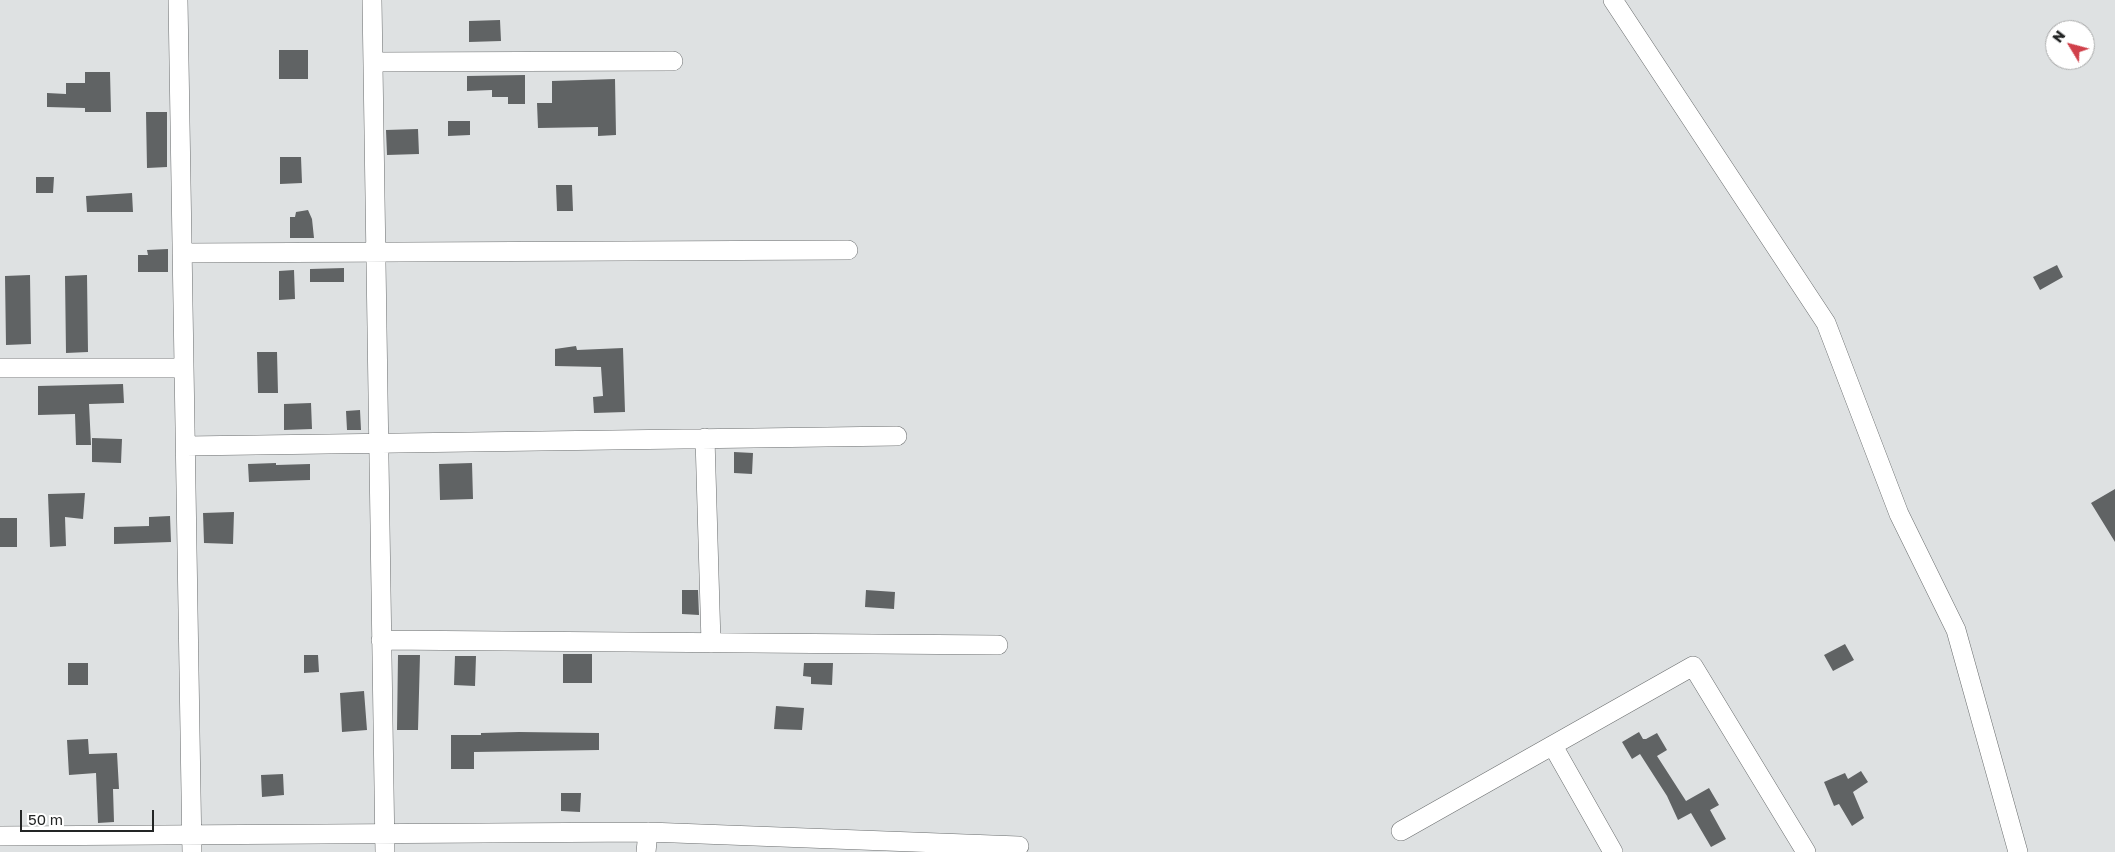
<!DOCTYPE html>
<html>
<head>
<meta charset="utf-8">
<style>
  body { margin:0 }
  #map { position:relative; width:2115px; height:852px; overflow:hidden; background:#dee1e2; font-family:"Golos Text",sans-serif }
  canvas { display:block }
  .north { position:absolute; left:2045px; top:20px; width:50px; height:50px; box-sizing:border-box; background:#fff; border:1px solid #a7a8a8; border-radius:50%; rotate:307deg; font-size:14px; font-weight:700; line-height:20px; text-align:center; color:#232525 }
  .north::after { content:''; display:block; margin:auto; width:18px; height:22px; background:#d0404a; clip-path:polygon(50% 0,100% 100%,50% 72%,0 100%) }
  .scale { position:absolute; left:20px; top:810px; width:134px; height:22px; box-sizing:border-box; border:2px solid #232525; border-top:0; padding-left:6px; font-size:15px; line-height:18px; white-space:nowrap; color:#232525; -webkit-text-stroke:4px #fff; paint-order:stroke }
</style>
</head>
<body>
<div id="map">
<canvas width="2115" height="852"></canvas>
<div class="north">N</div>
<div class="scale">50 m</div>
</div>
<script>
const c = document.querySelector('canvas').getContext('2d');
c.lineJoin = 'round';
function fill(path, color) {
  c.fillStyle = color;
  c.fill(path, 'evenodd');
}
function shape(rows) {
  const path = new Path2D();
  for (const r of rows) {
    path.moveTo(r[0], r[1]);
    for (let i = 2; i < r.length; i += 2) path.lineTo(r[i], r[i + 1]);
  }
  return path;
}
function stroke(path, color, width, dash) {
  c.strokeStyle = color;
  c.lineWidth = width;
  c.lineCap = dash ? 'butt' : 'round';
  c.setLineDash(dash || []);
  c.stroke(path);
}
fill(shape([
  [500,20,501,41,469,42,469,21],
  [279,50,308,50,308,79,279,79],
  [85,72,110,72,111,112,85,112,85,108,47,107,47,93,66,94,66,83,85,83],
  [525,75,525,104,508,104,508,97,492,97,492,90,467,91,467,76],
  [615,79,616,135,598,136,598,127,538,128,537,103,552,103,552,81],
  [146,112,167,112,167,167,147,168],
  [448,121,470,121,470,135,448,136],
  [418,129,419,154,387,155,386,130],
  [280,157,301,157,302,183,280,184],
  [36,177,54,177,53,193,36,193],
  [556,185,572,185,573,211,557,211],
  [132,193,133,212,87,212,86,196],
  [308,210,312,219,314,238,290,238,290,217,295,217,296,212],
  [168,249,168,272,138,272,138,255,148,255,147,250],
  [2057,265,2063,277,2040,290,2033,277],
  [344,268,344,282,310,282,310,269],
  [294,270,295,299,279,300,279,271],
  [30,275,31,344,6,345,5,276],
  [87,275,88,352,66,353,65,276],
  [576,346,577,350,623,348,625,412,594,413,593,397,603,396,601,367,555,366,555,349],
  [257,352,277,352,278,393,258,393],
  [123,384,124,403,89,404,91,445,76,445,75,414,38,415,38,386],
  [311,403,312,429,284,430,284,404],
  [360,410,361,430,347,430,346,411],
  [92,438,122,439,121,463,92,462],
  [734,452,753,453,752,474,734,473],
  [276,463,276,465,310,464,310,480,249,482,248,464],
  [472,463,473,499,440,500,439,464],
  [2115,489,2115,542,2091,503],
  [85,493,83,519,65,517,66,546,50,547,48,494],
  [234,512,233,544,204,543,203,513],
  [170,516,171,542,114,544,114,527,149,526,149,517],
  [0,518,17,518,17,547,0,547],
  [682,590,698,590,699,615,682,614],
  [866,590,895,592,894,609,865,607],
  [1845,644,1854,660,1833,671,1824,655],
  [563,654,592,654,592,683,563,683],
  [304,655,318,655,319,672,304,673],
  [398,655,420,655,418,730,397,730],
  [455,656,476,656,475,686,454,685],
  [68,663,88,663,88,685,68,685],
  [804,663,833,663,832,685,811,684,811,677,803,676],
  [364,691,367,730,342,732,340,693],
  [776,706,804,708,802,730,774,729],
  [519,732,599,733,599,750,474,752,474,769,451,769,451,735,481,735,481,733],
  [1639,732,1643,739,1646,739,1657,733,1667,750,1657,756,1686,801,1709,788,1719,805,1710,810,1726,839,1711,847,1691,813,1678,820,1667,796,1640,754,1632,759,1622,742],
  [88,739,89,754,117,753,119,789,113,789,114,822,98,823,96,773,69,775,67,740],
  [1861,771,1868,782,1853,792,1864,818,1852,826,1839,804,1834,806,1824,782,1845,773,1848,779],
  [283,774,284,795,262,797,261,775],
  [561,793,581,793,580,812,561,811]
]), '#606364');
const street = shape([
  [178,0,192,852],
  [372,0,385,852],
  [1613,0,1826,323,1899,514,1956,630,2018,852],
  [373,62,673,61],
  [182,253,848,250],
  [0,368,184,368],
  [705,438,711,643],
  [186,446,897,436],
  [381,640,998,645],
  [1553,746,1613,852],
  [1401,831,1693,666,1806,852],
  [0,836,648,832,1019,846],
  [646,852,648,832]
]);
stroke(street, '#6a6d6e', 20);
stroke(street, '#fff', 19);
</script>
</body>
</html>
